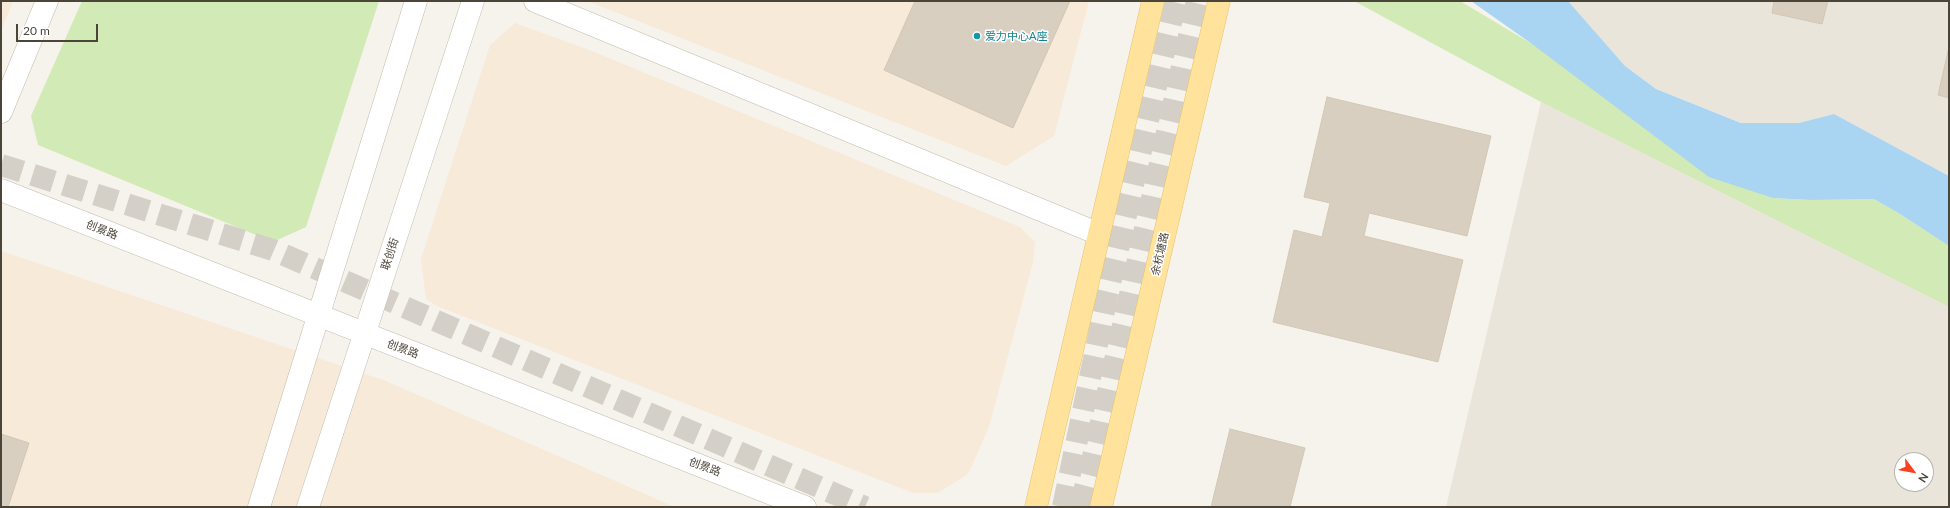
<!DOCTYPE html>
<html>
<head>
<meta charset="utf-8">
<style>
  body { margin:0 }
  #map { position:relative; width:1950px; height:508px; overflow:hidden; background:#f6f3ec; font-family:Lato,sans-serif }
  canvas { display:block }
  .frame { position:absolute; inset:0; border:2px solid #4b4439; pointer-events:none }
  .north { position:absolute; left:1894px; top:452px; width:40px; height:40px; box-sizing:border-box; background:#fff; border:1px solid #b7b4b0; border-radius:50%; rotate:122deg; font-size:11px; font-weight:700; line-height:16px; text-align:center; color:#4b4439 }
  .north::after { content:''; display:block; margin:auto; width:14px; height:18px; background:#fc3f1d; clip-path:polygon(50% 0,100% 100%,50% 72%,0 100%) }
  .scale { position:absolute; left:16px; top:24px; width:82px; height:18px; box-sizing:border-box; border:2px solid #4b4439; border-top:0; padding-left:5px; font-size:12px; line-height:14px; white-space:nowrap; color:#4b4439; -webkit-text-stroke:3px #fff; paint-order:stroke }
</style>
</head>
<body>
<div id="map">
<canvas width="1950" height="508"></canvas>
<div class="frame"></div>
<div class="north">N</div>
<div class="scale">20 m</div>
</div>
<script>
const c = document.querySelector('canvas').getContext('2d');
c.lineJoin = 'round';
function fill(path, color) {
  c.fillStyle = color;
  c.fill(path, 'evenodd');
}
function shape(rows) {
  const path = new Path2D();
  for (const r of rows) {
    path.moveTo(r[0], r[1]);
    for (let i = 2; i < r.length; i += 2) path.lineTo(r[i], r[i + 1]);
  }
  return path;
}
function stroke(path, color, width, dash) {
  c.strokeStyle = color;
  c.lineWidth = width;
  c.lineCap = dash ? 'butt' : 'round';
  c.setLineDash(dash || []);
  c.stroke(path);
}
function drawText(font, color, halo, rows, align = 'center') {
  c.font = font + ' Lato,"Noto Sans SC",sans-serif';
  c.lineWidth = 3;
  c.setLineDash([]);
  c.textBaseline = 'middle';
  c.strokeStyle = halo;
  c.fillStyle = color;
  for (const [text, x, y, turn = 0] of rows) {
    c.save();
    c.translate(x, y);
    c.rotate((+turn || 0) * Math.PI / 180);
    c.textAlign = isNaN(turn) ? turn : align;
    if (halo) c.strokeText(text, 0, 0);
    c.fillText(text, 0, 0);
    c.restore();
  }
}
fill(shape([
  [1568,1,1949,1,1949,176,1834,114,1799,123,1742,123,1656,89,1625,66],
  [1541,102,1949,307,1949,507,1446,507],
  [1902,460,1926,460,1926,484,1902,484]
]), '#eae5da');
fill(shape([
  [1,1,13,1,1,31],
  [587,1,1089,1,1054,136,1006,166],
  [515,23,587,49,1020,227,1035,242,1033,262,989,427,968,474,938,493,913,493,437,306,426,299,421,259,490,45],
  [1,251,386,381,675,507,1,507]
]), '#f7ead8');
fill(shape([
  [82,1,379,1,306,227,273,242,38,145,31,116],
  [1354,1,1460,1,1532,44,1773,198,1811,200,1874,199,1900,214,1949,246,1949,307,1541,102]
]), '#d2eab5');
fill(shape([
  [1471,1,1568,1,1625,66,1656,89,1741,123,1799,123,1834,114,1949,176,1949,246,1900,214,1874,199,1811,200,1773,198,1709,177,1532,44]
]), '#a9d4f2');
const building = shape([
  [915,1,1070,1,1013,128,884,70,915,1],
  [1774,1,1828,1,1822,24,1772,13,1774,1],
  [1949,47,1949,98,1938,95,1949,47],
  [1327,97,1491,136,1467,236,1369,213,1364,236,1463,260,1438,362,1273,322,1294,230,1322,237,1330,203,1304,197,1327,97],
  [1230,429,1305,448,1290,507,1211,507,1230,429],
  [1,434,29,443,8,507,1,507,1,434]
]);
fill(building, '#d8cfc1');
stroke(building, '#d3c7b4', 1);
stroke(shape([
  [1,165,273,250,865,507],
  [1063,507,1107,296,1176,1],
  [1080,507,1093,457,1197,1]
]), '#d4d0c8', 22, [22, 11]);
const minor = shape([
  [535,1,1099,234],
  [1,112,47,1],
  [1,190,805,507],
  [259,507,416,1],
  [308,507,473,1]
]);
const major = shape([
  [1036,507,1153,1],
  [1101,507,1219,1]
]);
stroke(minor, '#c2bbae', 23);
stroke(major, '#e6c16a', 23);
stroke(minor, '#fff', 22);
stroke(major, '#ffe39c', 22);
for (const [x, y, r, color] of [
  [977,36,4,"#0f9aa8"]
]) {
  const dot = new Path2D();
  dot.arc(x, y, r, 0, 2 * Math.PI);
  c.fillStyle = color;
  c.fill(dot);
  stroke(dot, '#fff', 1.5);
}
drawText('11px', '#0d838f', '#fff', [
  ["爱力中心A座",985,36]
], 'left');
drawText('11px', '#4b4439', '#fff', [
  ["创景路",102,230,22],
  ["联创街",390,254,-72],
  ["余杭塘路",1160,254,-77],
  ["创景路",403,349,21],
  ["创景路",705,467,21]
]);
</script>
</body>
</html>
